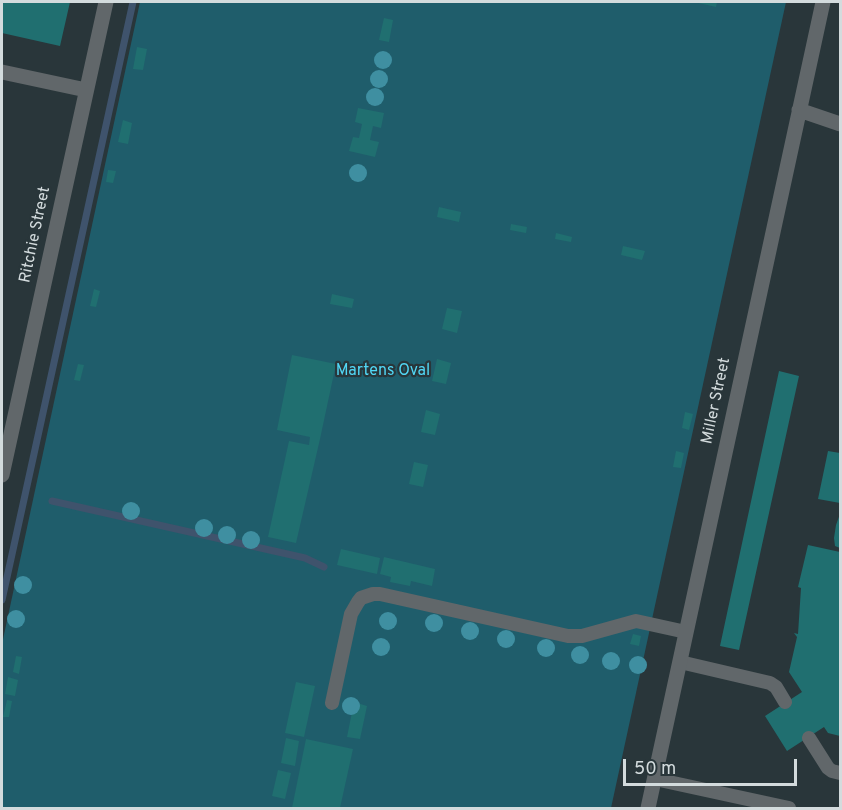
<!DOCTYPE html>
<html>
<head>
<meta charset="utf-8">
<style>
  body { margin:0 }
  #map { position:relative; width:842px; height:810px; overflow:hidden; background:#29363a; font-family:Overpass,sans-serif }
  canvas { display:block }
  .frame { position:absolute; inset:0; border:3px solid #d3dbdd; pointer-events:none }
  .scale { position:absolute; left:623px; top:759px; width:174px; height:27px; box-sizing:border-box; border:3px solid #d3dbdd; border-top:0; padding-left:8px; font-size:18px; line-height:21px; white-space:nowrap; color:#d3dbdd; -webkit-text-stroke:4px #29363a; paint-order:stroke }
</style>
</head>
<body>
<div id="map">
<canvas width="842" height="810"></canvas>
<div class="frame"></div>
<div class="scale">50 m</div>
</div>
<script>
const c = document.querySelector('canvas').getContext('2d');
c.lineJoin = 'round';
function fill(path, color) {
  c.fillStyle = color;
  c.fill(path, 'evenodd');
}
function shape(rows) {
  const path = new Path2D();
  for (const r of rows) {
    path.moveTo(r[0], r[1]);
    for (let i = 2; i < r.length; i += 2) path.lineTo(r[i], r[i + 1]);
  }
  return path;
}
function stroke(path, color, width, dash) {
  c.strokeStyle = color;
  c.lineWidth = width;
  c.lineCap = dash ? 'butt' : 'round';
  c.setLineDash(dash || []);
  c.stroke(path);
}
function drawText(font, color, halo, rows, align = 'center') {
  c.font = font + ' Overpass,sans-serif';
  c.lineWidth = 4.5;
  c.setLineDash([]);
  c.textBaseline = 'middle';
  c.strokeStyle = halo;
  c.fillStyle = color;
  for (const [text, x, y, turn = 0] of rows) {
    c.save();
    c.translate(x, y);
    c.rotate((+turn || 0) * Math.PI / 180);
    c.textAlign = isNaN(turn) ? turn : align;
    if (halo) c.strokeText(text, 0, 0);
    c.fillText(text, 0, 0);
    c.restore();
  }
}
fill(shape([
  [140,2,786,2,611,808,2,808,2,644]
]), '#1f5d6b');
stroke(shape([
  [52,501,305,558,324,567],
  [2,600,133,2]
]), '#3f536c', 7);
fill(shape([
  [2,2,70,2,60,46,2,33],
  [694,2,717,2,716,7],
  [384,18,393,20,389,42,379,40],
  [137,47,147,49,143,70,133,69],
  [358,108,384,113,381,128,373,126,370,140,379,142,375,157,349,151,353,137,359,138,362,124,355,122],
  [123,120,132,123,128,144,118,142],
  [108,170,116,171,113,183,106,182],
  [439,207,461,212,459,222,437,217],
  [511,224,527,227,526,233,510,230],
  [556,233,572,237,571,242,555,239],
  [623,246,645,251,642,260,621,255],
  [94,289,100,291,96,307,90,306],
  [332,294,354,299,352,308,330,304],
  [447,308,462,311,457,333,442,329],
  [292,355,336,364,320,439,296,543,268,537,289,441,309,445,310,437,277,430],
  [437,359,451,363,446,384,432,381],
  [78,364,84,365,80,381,74,380],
  [779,371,799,376,739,650,720,646],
  [426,410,440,414,435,435,421,432],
  [685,412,693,414,689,430,682,428],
  [676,451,684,453,681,468,673,467],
  [828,451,840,453,840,503,818,499],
  [414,462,428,465,423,487,409,484],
  [840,514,840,548,835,546,834,538,836,525],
  [808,545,840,552,840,736,828,733,824,727,787,751,765,716,802,692,789,672,797,637,794,633,798,634,801,588,798,587],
  [341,549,380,558,377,574,337,565],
  [384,557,435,569,432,586,411,581,410,586,390,582,391,577,380,574],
  [633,634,641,636,639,646,630,644],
  [16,656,22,657,19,674,13,672],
  [8,677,18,680,15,696,5,694],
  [296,682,315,686,304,737,285,733],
  [7,700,12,701,9,717,3,717],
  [354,702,367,706,360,739,347,737],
  [286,738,299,741,295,766,281,763],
  [306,739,353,749,340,808,292,808],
  [278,770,291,773,285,799,272,796]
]), '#206f70');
stroke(shape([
  [680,662,770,683,776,687,785,702],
  [332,703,351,614,358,602,361,598,373,594,380,594,568,636,582,636,636,621,686,632],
  [809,738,828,768,832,771,840,773],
  [655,779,789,808]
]), '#61676a', 14);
stroke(shape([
  [2,72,86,90],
  [799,110,840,124],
  [2,475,106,2],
  [648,808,823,2]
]), '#61676a', 15);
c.fillStyle = '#3f8fa1';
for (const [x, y] of [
  [383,60],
  [379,79],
  [375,97],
  [358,173],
  [131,511],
  [204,528],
  [227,535],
  [251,540],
  [23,585],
  [16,619],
  [388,621],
  [434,623],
  [470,631],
  [506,639],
  [381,647],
  [546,648],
  [580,655],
  [611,661],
  [638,665],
  [351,706]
]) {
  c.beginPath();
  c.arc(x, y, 9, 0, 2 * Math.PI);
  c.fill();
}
drawText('16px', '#d3dbdd', '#29363a', [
  ["Ritchie Street",36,235,-78],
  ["Miller Street",717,401,-78]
]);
drawText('16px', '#51d8f6', '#29363a', [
  ["Martens Oval",383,372]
]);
</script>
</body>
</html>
